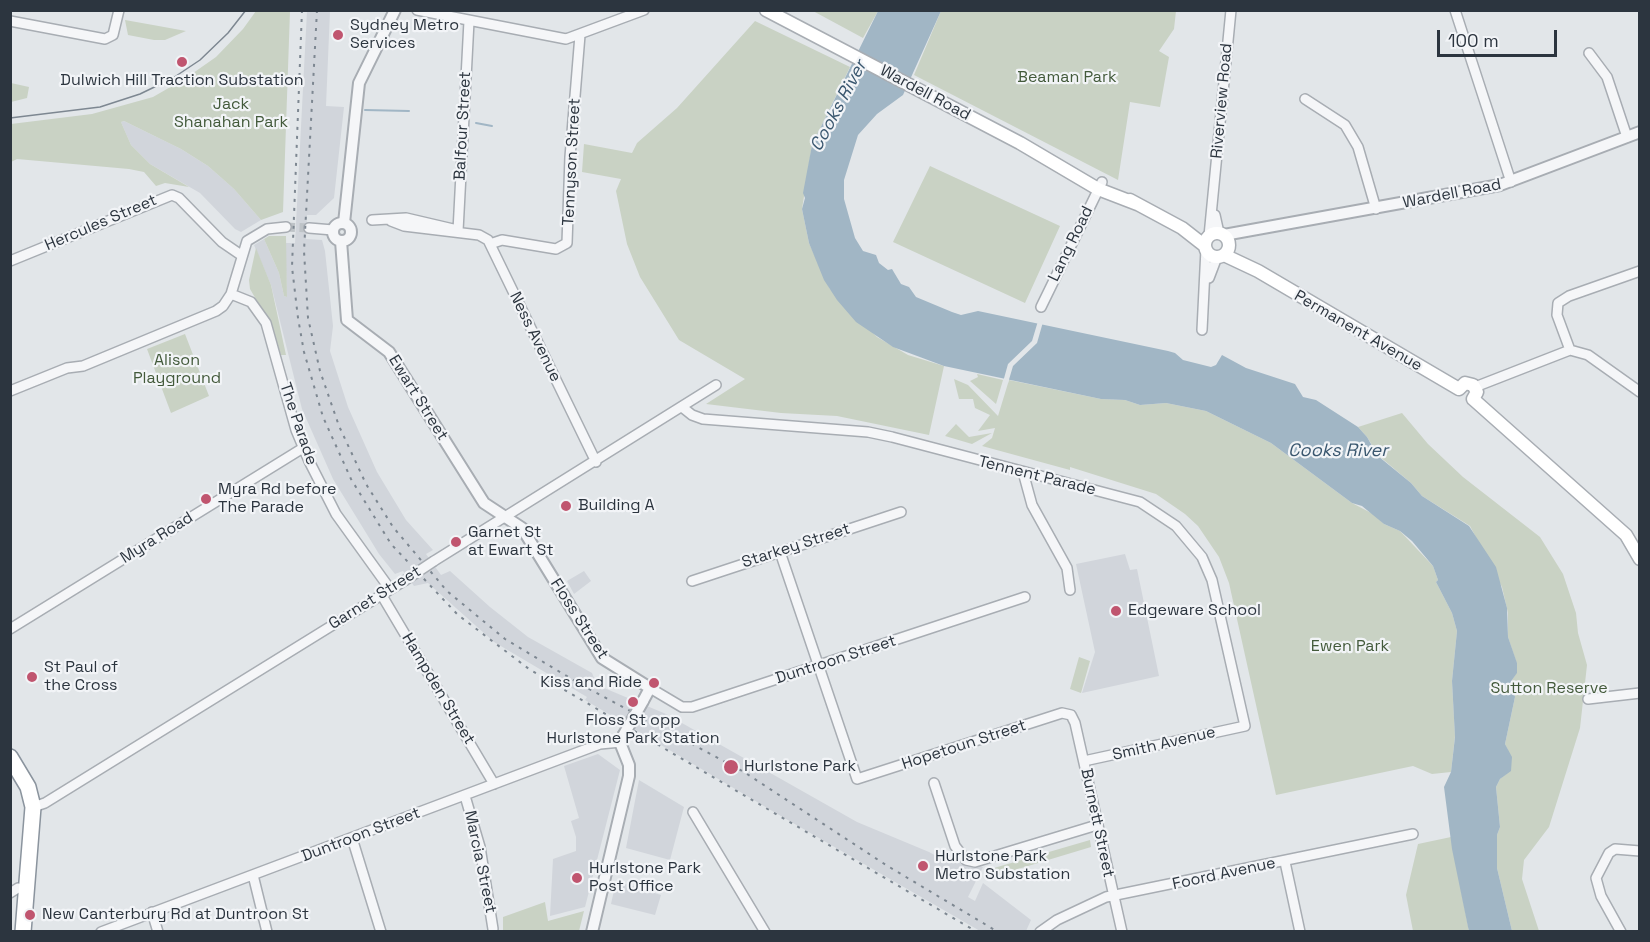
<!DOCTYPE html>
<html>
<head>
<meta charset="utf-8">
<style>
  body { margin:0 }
  #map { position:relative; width:1650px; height:942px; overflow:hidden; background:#e2e6e9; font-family:"Space Grotesk",sans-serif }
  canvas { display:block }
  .frame { position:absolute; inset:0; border:12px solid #2c353f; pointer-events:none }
  .scale { position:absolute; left:1437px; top:30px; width:120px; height:27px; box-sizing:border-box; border:3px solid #2c353f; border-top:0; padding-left:8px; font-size:18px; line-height:21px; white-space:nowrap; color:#2c353f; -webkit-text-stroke:4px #f2f4f7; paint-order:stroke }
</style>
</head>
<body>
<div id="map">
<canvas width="1650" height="942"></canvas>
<div class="frame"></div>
<div class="scale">100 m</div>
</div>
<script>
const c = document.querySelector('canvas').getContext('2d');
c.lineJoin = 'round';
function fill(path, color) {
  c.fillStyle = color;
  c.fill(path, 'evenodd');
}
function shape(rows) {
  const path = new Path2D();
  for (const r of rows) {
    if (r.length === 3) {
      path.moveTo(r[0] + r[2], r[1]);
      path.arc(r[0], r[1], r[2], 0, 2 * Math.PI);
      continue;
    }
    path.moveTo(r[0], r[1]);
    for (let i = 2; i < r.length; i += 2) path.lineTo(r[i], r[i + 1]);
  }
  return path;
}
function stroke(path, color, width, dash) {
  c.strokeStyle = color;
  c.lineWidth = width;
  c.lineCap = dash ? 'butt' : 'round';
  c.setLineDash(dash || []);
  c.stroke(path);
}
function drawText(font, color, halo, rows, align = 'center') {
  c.font = font + ' "Space Grotesk",sans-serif';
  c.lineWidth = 4.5;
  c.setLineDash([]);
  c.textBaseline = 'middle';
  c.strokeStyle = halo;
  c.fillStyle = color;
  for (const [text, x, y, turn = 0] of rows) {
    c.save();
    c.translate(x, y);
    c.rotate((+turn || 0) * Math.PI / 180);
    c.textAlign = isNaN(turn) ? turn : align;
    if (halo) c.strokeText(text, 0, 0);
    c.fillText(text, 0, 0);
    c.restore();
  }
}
fill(shape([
  [307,11,330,11,326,106,344,107,334,198,316,215,307,215,306,239,322,240,325,251,333,326,330,351,348,407,377,472,406,520,433,550,426,554,441,575,450,571,490,607,528,637,592,673,597,685,666,714,857,822,929,852,947,862,950,855,959,862,983,867,968,897,975,901,983,883,1031,920,1026,931,980,931,774,812,585,700,587,697,494,642,428,583,414,586,403,571,395,574,379,554,333,479,302,409,271,285,254,245,264,239,279,273,284,296,287,297,285,243,295,243],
  [124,121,181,149,208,166,234,189,261,220,241,232,235,229,200,193,150,164,131,145,121,122],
  [1125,554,1130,570,1137,569,1159,676,1082,693,1095,652,1076,564],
  [584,571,591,581,574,594,567,581],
  [598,754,620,770,585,907,550,916,553,859,576,851,576,837,571,821,579,818,564,766],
  [639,780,684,807,670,860,626,848],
  [616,881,661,895,655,915,611,904]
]), '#d1d5db');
fill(shape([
  [256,11,290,11,283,212,261,220,234,189,208,166,181,149,124,121,121,122,131,145,150,164,189,187,165,183,156,186,144,172,129,169,17,159,11,162,11,124,92,114,153,97,186,78,216,57,243,29],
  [813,11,878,11,863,38],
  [941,11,1176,11,1174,29,1159,51,1169,57,1160,107,1130,102,1118,180,914,75],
  [125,20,153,25,186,31,165,40,154,40,128,35],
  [755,21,850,67,812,145,802,209,809,243,830,289,877,337,908,355,944,366,929,435,837,416,781,413,706,404,745,379,679,340,640,277,627,244,616,191,621,179,582,172,584,144,632,153,637,143,677,108],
  [11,83,29,87,27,98,11,102],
  [930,166,1060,226,1025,303,893,242],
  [269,236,286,236,287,297,284,296,279,273,264,239],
  [256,248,271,285,286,355,281,355,271,325,250,289,249,280],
  [185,334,209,396,171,413,147,349],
  [977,374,1003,380,996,404,970,381,978,377],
  [954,379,968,385,998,416,1009,380,1101,399,1125,400,1140,405,1166,403,1206,411,1271,443,1352,503,1377,516,1384,524,1400,531,1433,566,1438,580,1436,582,1452,613,1457,631,1452,681,1455,736,1451,772,1432,774,1413,766,1276,795,1229,583,1219,557,1198,526,1185,514,1156,494,1070,467,1070,470,982,446,992,438,995,428,978,431,990,415,975,408,973,399,959,399],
  [1402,413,1428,444,1463,477,1540,537,1563,574,1576,613,1578,633,1587,665,1580,728,1549,827,1524,860,1522,879,1539,931,1512,931,1497,868,1497,835,1500,827,1496,787,1500,779,1507,773,1508,750,1505,744,1515,697,1512,680,1517,672,1517,664,1508,637,1508,613,1502,587,1470,526,1422,496,1411,483,1379,456,1367,437,1358,427],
  [956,424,969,437,992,433,972,444,945,436],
  [1079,657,1090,661,1081,693,1070,689],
  [1451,837,1469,931,1413,931,1406,895,1418,844],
  [1090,840,1091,847,995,876,994,868],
  [545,902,548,921,584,911,579,931,503,931,503,917]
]), '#c9d2c4');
fill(shape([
  [878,11,941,11,903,95,877,114,858,135,844,180,844,199,855,238,863,251,876,255,879,263,888,270,892,269,901,284,909,287,916,297,952,312,961,315,978,311,1168,351,1175,353,1183,360,1211,367,1216,365,1222,355,1246,368,1295,384,1303,397,1316,400,1358,427,1367,437,1378,456,1411,483,1422,496,1469,526,1496,567,1507,608,1508,637,1517,663,1517,673,1512,680,1515,697,1505,744,1512,757,1511,771,1500,779,1496,787,1500,827,1497,835,1497,868,1512,931,1469,931,1468,927,1452,849,1444,787,1451,772,1455,737,1452,681,1457,631,1452,613,1436,582,1438,580,1433,566,1412,541,1400,531,1384,524,1362,506,1352,503,1271,443,1206,411,1166,403,1140,405,1125,400,1101,399,944,366,893,347,856,322,837,300,824,280,809,243,802,209,805,198,803,193,812,145]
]), '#a1b6c5');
fill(shape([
  [1038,321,1043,322,1037,343,1013,366,1008,383,1003,382,1008,364,1032,341]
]), '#e2e6e9');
stroke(shape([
  [365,110,409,111],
  [476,123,492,126]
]), '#a1b6c5', 2);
stroke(shape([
  [286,227,309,228]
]), '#bec3c7', 9, [9, 4.5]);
const minor = shape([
  [417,10,566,39,644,10],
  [1455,10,1511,182],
  [10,21,105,39,113,35,119,10],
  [1589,53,1607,77,1627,137],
  [1305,99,1345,125,1358,147,1376,209],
  [1215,215,1219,233],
  [372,220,406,218,453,229],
  [391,221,404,226,479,235,488,240,596,462],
  [309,228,333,230],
  [458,231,469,21],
  [1209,236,1231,10],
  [490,244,502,240,556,249,567,243,570,157,580,35],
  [10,261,172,195,179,198,222,242,241,255],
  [1209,278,1217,257],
  [231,294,251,302,266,323,296,430,309,461,336,514,390,589],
  [1041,307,1102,182],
  [1202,330,1206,249],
  [1570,350,1557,315,1558,303,1569,296,1640,271],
  [1475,387,1570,350,1588,355,1640,392],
  [10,391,67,368,83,366,216,311,223,306,231,294,247,241,267,229,286,227],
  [682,407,692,415,703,419,868,432,892,437,1140,502,1176,526,1202,557,1212,580,1245,726,1084,761],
  [1023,472,1032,505,1067,568,1070,590],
  [780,552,857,779,1062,713,1071,715,1075,723,1122,932],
  [434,561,716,385],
  [692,581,901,512],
  [381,594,494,784],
  [10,629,303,448],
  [650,688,682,707,692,707,1025,597],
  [1588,699,1640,693],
  [934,783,955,846,966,860,975,862,1097,825],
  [465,796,480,847,493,929],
  [33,807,45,803,404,581],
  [693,812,765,932],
  [352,838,381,932],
  [1285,862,1300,932],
  [253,875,267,932],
  [10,893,18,888],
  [152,912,158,932],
  [101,932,600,744,621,742],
  [1040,932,1057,920,1106,897,1413,834],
  [1621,932,1601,896,1596,878,1609,853,1615,849,1640,851]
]);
const tertiary = shape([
  [342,232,9],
  [344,223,359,83,395,10],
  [1224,235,1500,185,1640,132],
  [341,241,347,320,389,352,484,503,522,528,602,658,650,688,643,701],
  [592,932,629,776,629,765,621,745,623,736]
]);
const secondary = shape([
  [766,10,1020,143,1098,189,1137,204],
  [1130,200,1182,228,1205,246],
  [1217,245,12],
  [1224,255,1258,271,1459,389],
  [1459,389,1465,383,1473,385,1477,392,1473,399],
  [1473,399,1626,535,1640,559]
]);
const trunk = shape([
  [10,757,28,787,33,807,23,932]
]);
stroke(minor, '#a8adb3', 12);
stroke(tertiary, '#a8adb3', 14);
stroke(secondary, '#a8adb3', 15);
stroke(trunk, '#8b949e', 18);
stroke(minor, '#f5f6f8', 9);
stroke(tertiary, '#f5f6f8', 10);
stroke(secondary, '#fff', 12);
stroke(trunk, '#fff', 15);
stroke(shape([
  [10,118,100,107,140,94,173,78,200,60,228,33,246,10]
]), '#7d8791', 1.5);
stroke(shape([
  [302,10,292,267,298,318,304,352,323,417,351,479,391,544,458,615,529,669,977,932],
  [317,10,304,251,308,318,320,371,339,426,366,484,393,527,447,591,505,639,580,684,744,772,886,865,998,932]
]), '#7d8791', 2, [3, 6]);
const minorBridge = shape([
  [404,581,434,561]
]);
const tertiaryBridge = shape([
  [623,736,643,701]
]);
stroke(minorBridge, '#a8adb3', 12, []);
stroke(tertiaryBridge, '#a8adb3', 14, []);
stroke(minorBridge, '#f5f6f8', 9);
stroke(tertiaryBridge, '#f5f6f8', 10);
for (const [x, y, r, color] of [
  [338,35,6,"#c0556f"],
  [182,62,6,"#c0556f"],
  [206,499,6,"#c0556f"],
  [566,506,6,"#c0556f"],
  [456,542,6,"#c0556f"],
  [1116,611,6,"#c0556f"],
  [32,677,6,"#c0556f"],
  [654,683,6,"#c0556f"],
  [633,702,6,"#c0556f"],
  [731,767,8,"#c0556f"],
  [923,866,6,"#c0556f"],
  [577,878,6,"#c0556f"],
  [30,915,6,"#c0556f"]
]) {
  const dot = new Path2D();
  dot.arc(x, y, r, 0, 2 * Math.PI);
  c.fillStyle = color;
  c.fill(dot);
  stroke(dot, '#f2f4f7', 2);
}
drawText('16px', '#2c353f', '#f2f4f7', [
  ["Sydney Metro",350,26],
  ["Services",350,44],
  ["Dulwich Hill Traction Substation",182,81,"center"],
  ["Myra Rd before",218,490],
  ["The Parade",218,508],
  ["Building A",578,506],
  ["Garnet St",468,533],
  ["at Ewart St",468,551],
  ["Edgeware School",1128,611],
  ["St Paul of",44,668],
  ["the Cross",44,686],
  ["Kiss and Ride",642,683,"right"],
  ["Floss St opp",633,721,"center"],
  ["Hurlstone Park Station",633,739,"center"],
  ["Hurlstone Park",744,767],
  ["Hurlstone Park",935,857],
  ["Metro Substation",935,875],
  ["Hurlstone Park",589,869],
  ["Post Office",589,887],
  ["New Canterbury Rd at Duntroon St",42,915]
], 'left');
drawText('16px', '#435a3b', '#f2f4f7', [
  ["Beaman Park",1067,78],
  ["Jack",231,105],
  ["Shanahan Park",231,123],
  ["Alison",177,361],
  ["Playground",177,379],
  ["Ewen Park",1350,647],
  ["Sutton Reserve",1549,689]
]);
drawText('16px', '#2c353f', '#f2f4f7', [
  ["Wardell Road",925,93,28],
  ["Riverview Road",1222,101,-85],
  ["Balfour Street",463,126,-87],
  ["Tennyson Street",572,162,-87],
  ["Wardell Road",1452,194,-11],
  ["Hercules Street",101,223,-23],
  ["Lang Road",1071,244,-64],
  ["Permanent Avenue",1358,331,30],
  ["Ness Avenue",535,337,64],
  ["Ewart Street",418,398,58],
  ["The Parade",298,424,71],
  ["Tennent Parade",1037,476,14],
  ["Myra Road",157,538,-32],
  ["Starkey Street",796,546,-18],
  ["Garnet Street",375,598,-32],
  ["Floss Street",579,619,57],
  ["Duntroon Street",836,660,-18],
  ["Hampden Street",438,689,59],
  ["Smith Avenue",1164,744,-13],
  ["Hopetoun Street",964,745,-18],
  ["Burnett Street",1097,823,78],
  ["Duntroon Street",361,835,-21],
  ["Marcia Street",480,862,78],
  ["Foord Avenue",1224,874,-12]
]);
drawText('italic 18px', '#3a576f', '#f2f4f7', [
  ["Cooks River",839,106,-62],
  ["Cooks River",1338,451]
]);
</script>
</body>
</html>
